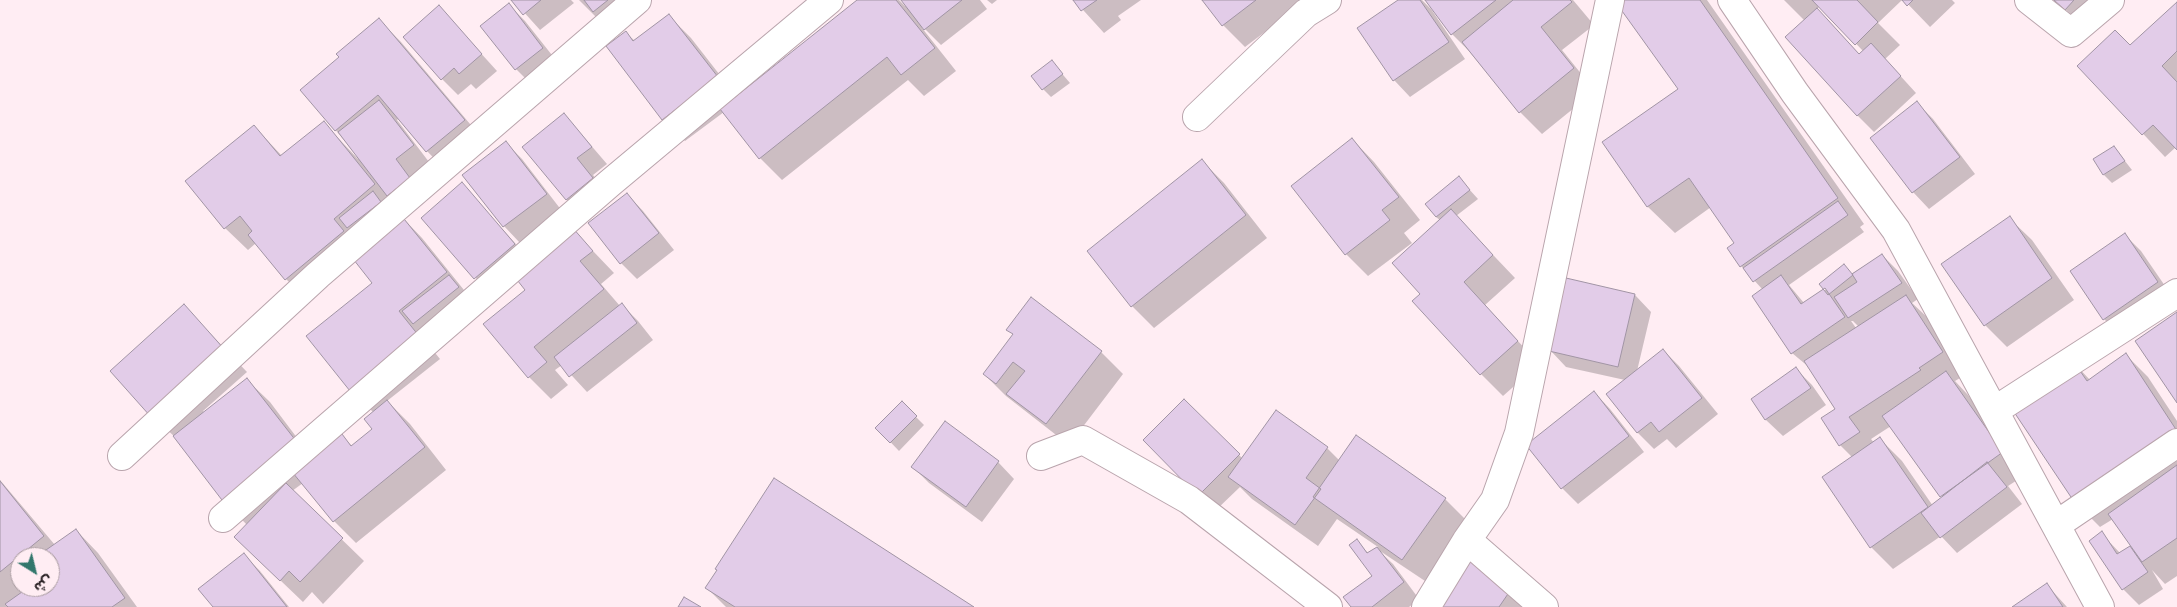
<!DOCTYPE html>
<html>
<head>
<meta charset="utf-8">
<style>
  body { margin:0 }
  #map { position:relative; width:2177px; height:607px; overflow:hidden; background:#ffedf3; font-family:Signika,"Noto Sans Arabic",sans-serif }
  canvas { display:block }
  .north { position:absolute; left:10px; top:547px; width:50px; height:50px; box-sizing:border-box; background:#ffedf3; border:1px solid #aa9ca1; border-radius:50%; rotate:144deg; font-size:14px; font-weight:700; line-height:20px; text-align:center; color:#2a2225 }
  .north::after { content:''; display:block; margin:auto; width:18px; height:22px; background:#32776c; clip-path:polygon(50% 0,100% 100%,50% 72%,0 100%) }
</style>
</head>
<body>
<div id="map">
<canvas width="2177" height="607"></canvas>
<div class="north">ش</div>
</div>
<script>
const c = document.querySelector('canvas').getContext('2d');
c.lineJoin = 'round';
function fill(path, color) {
  c.fillStyle = color;
  c.fill(path, 'evenodd');
}
function shape(rows) {
  const path = new Path2D();
  for (const r of rows) {
    path.moveTo(r[0], r[1]);
    for (let i = 2; i < r.length; i += 2) path.lineTo(r[i], r[i + 1]);
  }
  return path;
}
function stroke(path, color, width, dash) {
  c.strokeStyle = color;
  c.lineWidth = width;
  c.lineCap = dash ? 'butt' : 'round';
  c.setLineDash(dash || []);
  c.stroke(path);
}
fill(shape([
  [513,0,571,0,574,3,540,30],
  [579,0,626,0,598,19],
  [859,0,899,0,905,6,906,5,902,0,980,0,987,9,941,45,923,27,922,28,956,71,924,96,908,80,782,180,760,158,724,112,685,141,663,119,625,32,635,41,668,15,691,38,737,97],
  [987,0,997,0,992,4],
  [1074,0,1141,0,1118,16,1121,20,1104,33],
  [1204,0,1307,0,1245,47,1223,25],
  [1400,0,1422,0,1431,9,1465,59,1410,97,1394,80,1359,28],
  [1426,0,1573,0,1594,25,1562,50,1595,91,1542,134,1520,112,1468,50,1452,34],
  [1625,0,1707,0,1864,224,1860,227,1864,232,1789,285,1804,303,1882,255,1898,271,1918,299,1912,303,1928,318,1965,375,1955,381,1968,395,2025,475,2008,486,2022,504,1957,553,1941,536,1893,569,1871,547,1853,458,1840,445,1823,418,1837,409,1810,368,1792,353,1763,290,1741,266,1736,244,1711,207,1675,233,1648,207,1603,143,1680,89],
  [1851,321,1853,321,1859,327,1856,328],
  [1891,426,1943,498,1933,506,1902,461,1880,439,1874,443,1871,439],
  [1784,0,1902,0,1878,23,1900,45,1885,59,1916,93,1874,132,1857,115,1805,21],
  [1820,6,1863,51,1860,55,1817,9],
  [1904,0,1952,0,1955,3,1930,27],
  [2055,0,2089,0,2074,17],
  [2177,3,2177,148,2176,147,2165,157,2079,66,2130,47],
  [508,4,525,21,559,64,532,85,516,69],
  [439,7,497,71,476,89,471,84,458,95,442,79],
  [379,20,401,42,486,143,449,174,427,151,399,118,397,120,429,162,411,176,425,195,400,215,422,238,468,295,420,334,440,359,387,401,410,424,446,470,356,543,334,521,303,483,292,491,364,561,323,604,312,592,303,602,258,559,247,525,226,503,175,437,152,416,184,306,247,372,203,411,205,413,247,380,270,402,313,459,342,436,352,446,373,429,374,413,351,390,374,283,356,261,308,301,286,279,256,243,248,250,225,228,254,126,282,156,324,123,358,159,359,158,302,90,341,57],
  [1052,62,1070,83,1051,97,1043,89],
  [1917,103,1933,119,1975,174,1929,209,1913,192],
  [564,114,607,164,593,175,609,195,583,216,567,200,524,147],
  [1352,139,1374,162,1420,220,1404,233,1412,243,1368,276,1346,254],
  [506,143,522,159,562,211,520,243,504,226],
  [2114,147,2132,170,2112,183,2104,175],
  [1202,161,1224,183,1267,238,1154,328,1132,306],
  [1459,178,1478,199,1456,216,1515,278,1485,305,1539,364,1503,396,1481,374,1422,294,1441,221,1436,217],
  [462,184,531,261,572,229,614,273,601,284,620,306,622,305,638,321,653,340,587,392,562,365,555,370,568,385,551,399,529,377,527,290,514,275,491,295,423,218],
  [627,194,643,211,674,250,637,279,621,263],
  [2009,218,2032,240,2074,300,2007,347,1985,325],
  [2125,235,2141,251,2174,299,2120,335,2104,319],
  [1567,279,1635,295,1651,312,1637,371,1663,350,1679,366,1718,414,1676,448,1667,439,1654,449,1638,433,1608,394,1625,380,1566,367,1550,350],
  [1031,299,1101,352,1123,374,1069,445,1006,396,984,374,1014,335,1008,329],
  [2126,355,2148,377,2177,421,2177,576,2165,584,2152,570,2163,589,2139,605,2123,589,2090,541,2101,533,2120,553,2129,547,2137,553,2113,519,2100,527,2078,505,2074,363,2090,380],
  [1796,369,1812,385,1826,405,1783,436,1766,420,1752,400],
  [1594,392,1610,409,1644,452,1578,504,1562,488],
  [1184,400,1243,459,1276,412,1327,448,1340,461,1445,499,1467,521,1425,581,1377,549,1393,564,1419,599,1409,607,1352,607,1373,576,1357,541,1369,554,1378,547,1337,519,1318,546,1252,499,1240,487,1215,511,1144,440],
  [902,403,924,425,899,451,877,428],
  [945,423,998,462,1014,479,982,522,929,483,913,467],
  [0,480,55,545,76,530,98,553,137,607,0,607],
  [20,557,50,557,50,587,20,587],
  [244,555,260,571,289,607,214,607],
  [1464,557,1526,607,1431,607],
  [2047,585,2067,607,2014,607],
  [707,588,972,607,726,607]
]), '#0003');
const building = shape([
  [511,0,541,0,523,15,511,0],
  [584,0,608,0,593,12,584,0],
  [857,0,896,0,935,48,901,75,887,57,759,159,720,109,857,0],
  [901,0,962,0,924,30,901,0],
  [1073,0,1097,0,1081,11,1073,0],
  [1202,0,1256,0,1222,26,1202,0],
  [1398,0,1420,0,1449,42,1393,81,1357,28,1398,0],
  [1425,0,1496,0,1451,35,1425,0],
  [1513,0,1570,0,1572,2,1541,27,1574,68,1519,113,1462,42,1513,0],
  [1623,0,1700,0,1838,198,1740,267,1727,248,1734,243,1689,178,1647,207,1602,142,1678,89,1617,4,1623,0],
  [1812,0,1857,0,1878,22,1855,45,1812,0],
  [1902,0,1913,0,1907,6,1902,0],
  [2054,0,2074,0,2065,10,2054,0],
  [2177,2,2177,51,2162,66,2177,82,2177,150,2153,125,2142,135,2077,66,2115,30,2130,45,2177,2],
  [509,3,543,48,515,70,480,26,509,3],
  [439,5,482,54,459,74,454,68,441,80,403,37,439,5],
  [1817,8,1859,54,1871,43,1901,76,1857,116,1785,37,1817,8],
  [669,14,718,77,662,120,606,46,626,31,633,41,669,14],
  [379,18,465,120,426,152,378,95,335,131,300,90,339,57,336,54,379,18],
  [1052,60,1063,74,1042,90,1031,76,1052,60],
  [379,100,414,145,396,159,410,178,387,196,338,132,379,100],
  [1917,101,1960,157,1912,193,1870,138,1917,101],
  [564,113,592,147,577,158,593,178,566,200,522,147,564,113],
  [324,121,375,184,334,219,344,231,285,280,248,235,252,231,240,216,224,229,185,181,254,125,280,156,324,121],
  [1352,138,1399,197,1382,210,1390,220,1345,255,1291,186,1352,138],
  [506,141,547,194,503,227,462,175,506,141],
  [2114,146,2125,161,2103,175,2093,159,2114,146],
  [1202,159,1246,215,1131,307,1087,251,1202,159],
  [1459,176,1470,190,1436,217,1425,204,1459,176],
  [462,182,515,244,474,279,421,218,462,182],
  [373,191,381,202,347,228,339,218,373,191],
  [627,193,659,233,620,264,588,223,627,193],
  [1838,201,1848,215,1753,282,1743,268,1838,201],
  [1451,209,1493,255,1464,282,1518,341,1480,375,1412,301,1420,294,1392,263,1451,209],
  [400,214,447,272,399,311,419,336,350,391,306,336,372,283,350,255,400,214],
  [2010,216,2052,278,1984,326,1941,264,2010,216],
  [572,227,593,251,580,261,604,289,534,347,547,362,528,378,483,324,525,290,514,276,572,227],
  [2125,233,2158,282,2103,320,2070,271,2125,233],
  [1882,254,1902,283,1848,318,1834,297,1857,282,1852,274,1882,254],
  [1844,264,1853,275,1828,295,1819,284,1844,264],
  [449,275,459,287,413,324,402,311,449,275],
  [1781,275,1801,304,1825,288,1845,317,1791,354,1752,296,1781,275],
  [1566,278,1635,294,1618,367,1549,351,1566,278],
  [1906,295,1943,352,1919,368,1921,370,1849,417,1860,432,1839,446,1821,418,1835,409,1804,361,1906,295],
  [1031,297,1102,351,1046,424,1006,394,1025,371,1013,362,996,384,983,374,1013,334,1006,330,1031,297],
  [622,303,637,323,569,377,554,357,622,303],
  [184,304,225,350,151,417,110,371,184,304],
  [2177,312,2177,403,2135,341,2177,312],
  [1663,349,1702,398,1659,432,1651,422,1637,433,1606,394,1663,349],
  [2126,353,2177,431,2077,506,2010,406,2074,362,2087,381,2126,353],
  [1796,367,1811,388,1765,420,1751,399,1796,367],
  [1946,371,2003,452,1940,497,1882,416,1946,371],
  [247,378,300,446,225,504,173,436,247,378],
  [1594,391,1629,436,1561,489,1526,445,1594,391],
  [1184,399,1240,454,1198,496,1143,440,1184,399],
  [387,400,425,447,333,522,293,473,342,434,351,446,372,429,364,419,387,400],
  [902,401,917,416,890,443,875,428,902,401],
  [1276,410,1328,447,1306,478,1321,489,1295,525,1228,477,1276,410],
  [945,421,999,461,966,507,911,467,945,421],
  [1356,435,1446,498,1402,560,1313,497,1356,435],
  [1880,437,1928,507,1870,548,1822,477,1880,437],
  [1987,462,2007,487,1940,538,1921,513,1987,462],
  [2177,465,2177,538,2142,562,2108,514,2177,465],
  [774,478,974,607,735,607,705,588,717,570,715,569,774,478],
  [0,481,44,536,0,572,0,481],
  [286,483,343,538,300,582,289,571,280,581,234,537,286,483],
  [76,529,125,598,112,607,8,607,5,604,29,587,50,587,50,557,36,557,76,529],
  [2102,531,2117,554,2130,546,2148,572,2122,590,2089,541,2102,531],
  [1357,539,1367,553,1377,547,1404,582,1372,607,1351,607,1343,597,1372,576,1349,545,1357,539],
  [244,553,287,607,213,607,198,589,244,553],
  [1464,556,1512,588,1499,607,1430,607,1464,556],
  [2047,583,2063,607,2012,607,2047,583],
  [684,597,701,607,678,607,684,597]
]);
fill(building, '#e2cce8');
stroke(building, '#a194a4', 1);
const street = shape([
  [1732,0,1795,93,1896,230,2100,607],
  [2029,0,2071,33,2110,0],
  [1197,117,1306,13,1327,0],
  [1994,411,2177,293],
  [122,456,318,275,637,0],
  [1041,456,1083,440,1189,500,1328,607],
  [223,518,610,183,829,0],
  [2056,525,2177,443],
  [1467,540,1544,607],
  [1426,607,1467,540,1495,500,1519,433,1610,0]
]);
stroke(street, '#b9a4ac', 30);
stroke(street, '#fff', 28);
</script>
</body>
</html>
